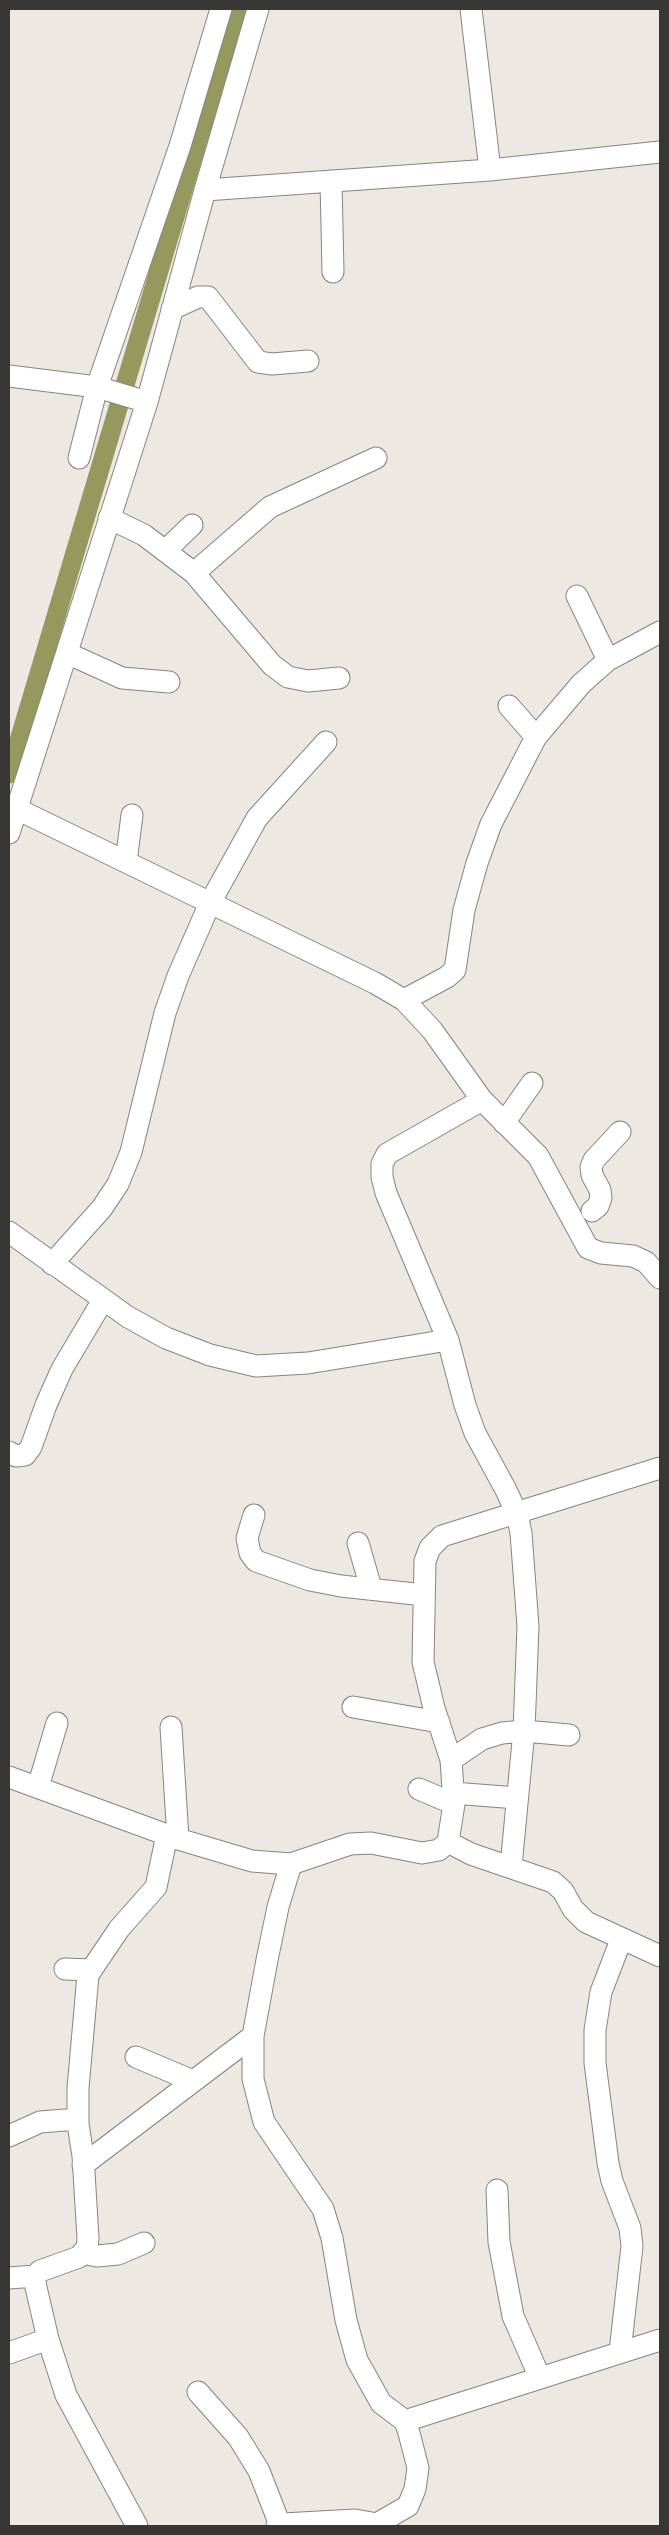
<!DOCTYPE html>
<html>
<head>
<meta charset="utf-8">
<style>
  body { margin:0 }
  #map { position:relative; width:669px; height:2535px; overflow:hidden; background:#eee8e3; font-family:Lato,sans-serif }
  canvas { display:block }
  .frame { position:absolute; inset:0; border:10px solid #393735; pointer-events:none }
</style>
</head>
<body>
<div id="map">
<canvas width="669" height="2535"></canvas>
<div class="frame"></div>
</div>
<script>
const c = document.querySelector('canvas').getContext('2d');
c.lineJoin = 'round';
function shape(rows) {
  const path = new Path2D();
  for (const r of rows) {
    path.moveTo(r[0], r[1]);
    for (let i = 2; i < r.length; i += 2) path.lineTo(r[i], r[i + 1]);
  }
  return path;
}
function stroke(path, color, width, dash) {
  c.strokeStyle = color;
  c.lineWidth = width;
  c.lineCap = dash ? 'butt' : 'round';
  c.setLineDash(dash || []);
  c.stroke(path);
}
stroke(shape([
  [9,774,237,9]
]), '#949a5d', 19);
const minor = shape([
  [471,9,490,170],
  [331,181,333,272],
  [205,190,258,9],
  [172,309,198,297,208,297,258,362,272,364,308,361],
  [9,376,97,387,147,402],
  [79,458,97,387,180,146,221,9],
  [109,518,144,535,194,573,272,665,288,677,308,681,339,678],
  [166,550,192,525],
  [194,573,270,507,376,458],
  [577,596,608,660],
  [67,653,122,678,169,682],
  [509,706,536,737],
  [17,809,375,983,404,1000,432,1030,482,1100,538,1156,588,1248,601,1253,633,1256,646,1262,660,1278],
  [9,833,147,402,205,190,490,170,660,152],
  [126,862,132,815],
  [404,1000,447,977,455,970,464,910,477,863,491,824,536,737,581,684,608,660,660,632],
  [482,1100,387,1154,382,1164,382,1177,386,1193,448,1340,465,1405,475,1433,506,1490,517,1514,521,1533,528,1626,524,1731,511,1866],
  [504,1123,532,1083],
  [592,1211,598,1206,601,1198,600,1190,592,1175,591,1167,594,1160,620,1132],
  [9,1232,128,1317,166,1338,210,1355,256,1366,308,1363,448,1340],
  [52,1264,102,1208,118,1184,131,1152,165,1013,178,976,210,903,257,818,326,742],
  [9,1452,16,1456,25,1455,31,1447,46,1405,62,1369,103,1300],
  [254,1515,247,1538,250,1553,256,1561,310,1580,341,1586,424,1595],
  [358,1543,371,1588],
  [353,1707,439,1722],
  [171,1727,178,1839],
  [451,1760,482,1739,502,1733,524,1731,569,1735],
  [9,1777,178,1839,252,1861,291,1864,350,1844,371,1843,422,1853,439,1850,448,1842,454,1804,451,1760,434,1708,423,1662,425,1561,430,1548,442,1536,660,1468],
  [38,1787,57,1723],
  [419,1789,454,1804],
  [453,1793,517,1798],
  [448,1842,471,1854,553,1882,563,1891,573,1909,586,1922,660,1956],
  [291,1864,278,1907,267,1960,253,2036,253,2079,264,2122,323,2209,332,2238,346,2320,357,2360,381,2403,405,2421,409,2433,418,2468,415,2489,408,2506,373,2526],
  [65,1969,91,1970],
  [136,2057,193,2081],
  [9,2136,40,2122,78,2119],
  [83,2165,253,2036],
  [497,2190,499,2242,513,2316,540,2378],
  [83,2253,97,2256,118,2254,144,2243],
  [9,2278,35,2276],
  [620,2352,632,2246,630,2228,612,2181,608,2163,595,2063,595,2030,601,1992,621,1940],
  [9,2353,48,2339],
  [198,2392,238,2437,259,2471,280,2525],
  [405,2421,660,2340],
  [137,2526,66,2395,48,2339,35,2283,35,2276,40,2271,79,2257,87,2248,88,2238,83,2156,78,2124,78,2088,88,1975,119,1929,156,1887,167,1835],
  [277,2526,283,2524,355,2520,377,2524]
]);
stroke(minor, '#89837f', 23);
stroke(minor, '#fff', 21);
</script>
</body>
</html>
